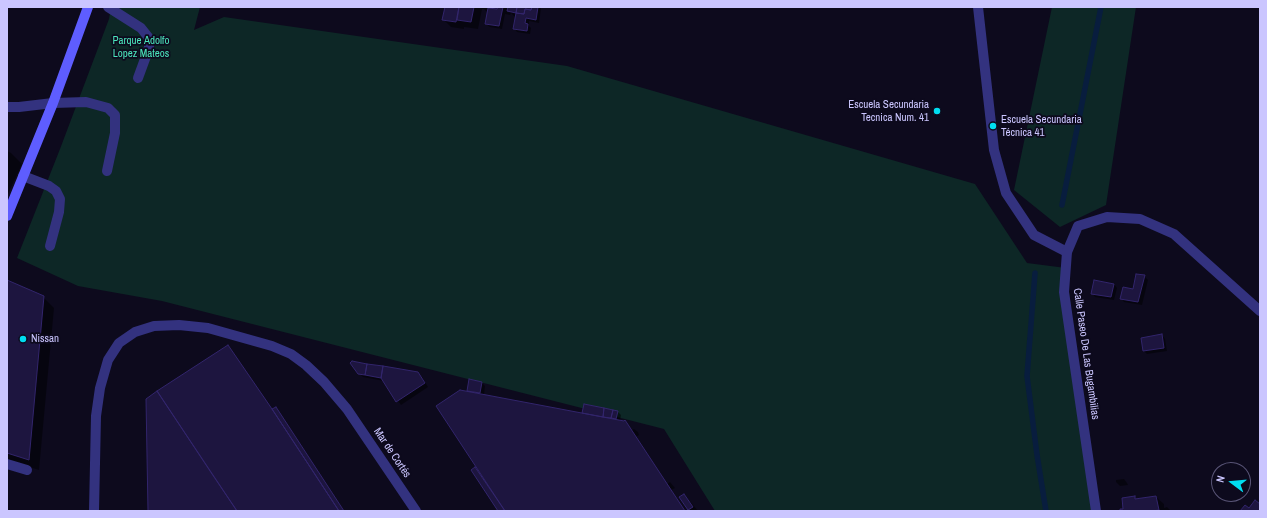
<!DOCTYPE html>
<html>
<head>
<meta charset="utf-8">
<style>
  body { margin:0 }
  #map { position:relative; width:1267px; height:518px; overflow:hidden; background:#0d0a1d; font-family:"Archivo Narrow",sans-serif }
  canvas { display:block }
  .frame { position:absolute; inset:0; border:8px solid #cbc6ff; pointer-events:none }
  .north { position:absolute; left:1211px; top:462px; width:40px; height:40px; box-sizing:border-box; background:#0d0a1d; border:1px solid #595577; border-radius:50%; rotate:286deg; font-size:11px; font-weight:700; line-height:16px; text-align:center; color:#cbc6ff }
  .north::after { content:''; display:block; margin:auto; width:14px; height:18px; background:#00ddf1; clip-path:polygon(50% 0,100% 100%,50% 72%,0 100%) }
</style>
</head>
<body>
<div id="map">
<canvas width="1267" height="518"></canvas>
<div class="frame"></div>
<div class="north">N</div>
</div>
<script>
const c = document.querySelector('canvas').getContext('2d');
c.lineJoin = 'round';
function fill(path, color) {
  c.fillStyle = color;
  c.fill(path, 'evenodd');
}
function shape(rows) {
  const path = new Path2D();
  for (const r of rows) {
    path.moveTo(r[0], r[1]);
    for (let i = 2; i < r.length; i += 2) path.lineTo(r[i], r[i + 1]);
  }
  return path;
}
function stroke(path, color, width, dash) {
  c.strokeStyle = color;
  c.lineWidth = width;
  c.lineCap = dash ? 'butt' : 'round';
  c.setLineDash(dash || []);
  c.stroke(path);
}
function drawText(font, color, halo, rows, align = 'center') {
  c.font = font + ' "Archivo Narrow",sans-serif';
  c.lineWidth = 3.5;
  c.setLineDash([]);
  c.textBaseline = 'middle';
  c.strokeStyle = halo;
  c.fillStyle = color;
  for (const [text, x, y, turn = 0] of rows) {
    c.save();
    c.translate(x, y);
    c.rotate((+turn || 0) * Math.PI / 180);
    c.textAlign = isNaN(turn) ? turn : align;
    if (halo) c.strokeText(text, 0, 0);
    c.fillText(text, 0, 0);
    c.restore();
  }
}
fill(shape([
  [111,7,200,7,194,30,224,17,567,66,975,184,1027,263,1066,268,1096,511,715,511,664,429,162,301,78,286,17,258,60,149,109,19],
  [1052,7,1136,7,1106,205,1060,227,1014,190]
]), '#0d2726');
fill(shape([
  [446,7,541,7,541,8,539,23,529,21,529,26,531,28,530,34,517,32,514,28,516,18,511,13,510,15,505,14,502,29,490,27,486,24,488,13,484,9,482,9,478,29,464,27,464,29,451,27,444,20],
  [7,151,11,153,22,164,7,196],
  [1144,276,1148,280,1142,305,1124,302,1121,298,1133,290],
  [7,281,43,297,54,308,39,470,7,460],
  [1114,284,1117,288,1114,300,1095,297,1092,293],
  [1162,335,1165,339,1167,351,1147,354,1144,351],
  [228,346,273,410,276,408,279,412,344,511,149,511,147,399],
  [359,373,418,373,422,377,428,387,401,405,384,381,363,377],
  [470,380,482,383,485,386,484,395,583,414,585,405,617,411,621,415,620,421,632,430,634,429,638,432,639,435,636,437,667,484,670,482,675,488,671,490,685,511,499,511,472,470,477,467,468,392],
  [1124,479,1127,483,1128,485,1120,486,1116,482,1116,480],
  [684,495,694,506,698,511,691,511,689,509],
  [1134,497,1137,500,1156,497,1164,504,1164,508,1167,507,1171,511,1121,511,1125,509]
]), '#0007');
stroke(shape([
  [1062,205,1101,7],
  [1035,273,1027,376,1037,455,1046,511]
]), '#081d3e', 5.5);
const building = shape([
  [445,7,459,7,456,22,442,20,445,7],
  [459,7,474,7,471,22,457,20,459,7],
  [498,7,503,7,499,26,485,24,488,8,497,9,498,7],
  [508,7,517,7,516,13,507,11,508,7],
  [517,7,532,7,531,10,525,9,524,14,516,13,517,7],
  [532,7,538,7,536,20,526,18,525,23,528,24,527,31,513,29,516,13,524,14,525,9,531,10,532,7],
  [1136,274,1145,275,1138,302,1120,299,1123,287,1133,289,1136,274],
  [7,280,44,296,29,460,7,453,7,280],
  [1094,280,1114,284,1111,297,1091,294,1094,280],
  [1162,334,1164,348,1143,351,1141,338,1162,334],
  [228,345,272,409,339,511,237,511,157,391,228,345],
  [352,361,367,364,365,375,358,374,350,363,352,361],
  [367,364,383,366,381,378,365,375,367,364],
  [383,366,418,372,425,383,396,402,381,378,383,366],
  [469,379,482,382,480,393,467,391,469,379],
  [460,390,624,421,625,420,685,511,505,511,436,406,460,390],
  [157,391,212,474,237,511,148,511,146,399,157,391],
  [584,404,604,408,603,417,582,413,584,404],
  [276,407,344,511,339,511,272,409,276,407],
  [604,408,613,410,611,418,603,417,604,408],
  [613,410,618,411,616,419,611,418,613,410],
  [475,467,505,511,498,511,471,470,475,467],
  [684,494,693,507,688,510,679,497,684,494],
  [1135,496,1135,499,1156,496,1159,510,1152,511,1120,511,1120,509,1123,509,1122,498,1135,496],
  [1255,500,1260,504,1260,511,1240,511,1245,505,1249,508,1255,500]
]);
fill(building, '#1d153f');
stroke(building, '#32256c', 1);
stroke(shape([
  [108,7,141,28,149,38,149,48,138,78],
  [978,7,994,150,1006,193,1034,235,1067,252],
  [7,107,19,107,53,103,86,102,108,108,115,115,115,133,107,171],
  [23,176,49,186,56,191,60,199,59,212,50,246],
  [7,464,27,470],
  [94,511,96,416,100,388,108,360,119,343,135,332,154,326,179,325,208,328,272,346,291,354,306,365,324,382,347,409,416,511]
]), '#33327f', 10);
stroke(shape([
  [1096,511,1064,292,1067,252,1078,226,1107,217,1140,219,1174,234,1260,311]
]), '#33327f', 10);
stroke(shape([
  [7,216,53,103,88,7]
]), '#5e5dff', 10);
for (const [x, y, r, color] of [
  [937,111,4,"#00ddf1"],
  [993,126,4,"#00ddf1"],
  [23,339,4,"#00ddf1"]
]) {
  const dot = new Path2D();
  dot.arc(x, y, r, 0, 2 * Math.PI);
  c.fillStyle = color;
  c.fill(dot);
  stroke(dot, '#0d0a1d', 1.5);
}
drawText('11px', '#4be5bc', '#0d0a1d', [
  ["Parque Adolfo",141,41],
  ["Lopez Mateos",141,54]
]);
drawText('11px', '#cbc6ff', '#0d0a1d', [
  ["Escuela Secundaria",929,105,"right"],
  ["Tecnica Num. 41",929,118,"right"],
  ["Escuela Secundaria",1001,120],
  ["Técnica 41",1001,133],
  ["Nissan",31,339]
], 'left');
drawText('11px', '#cbc6ff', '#0d0a1d', [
  ["Calle Paseo De Las Bugambilias",1086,354,82],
  ["Mar de Cortés",392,453,56]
]);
</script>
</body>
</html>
